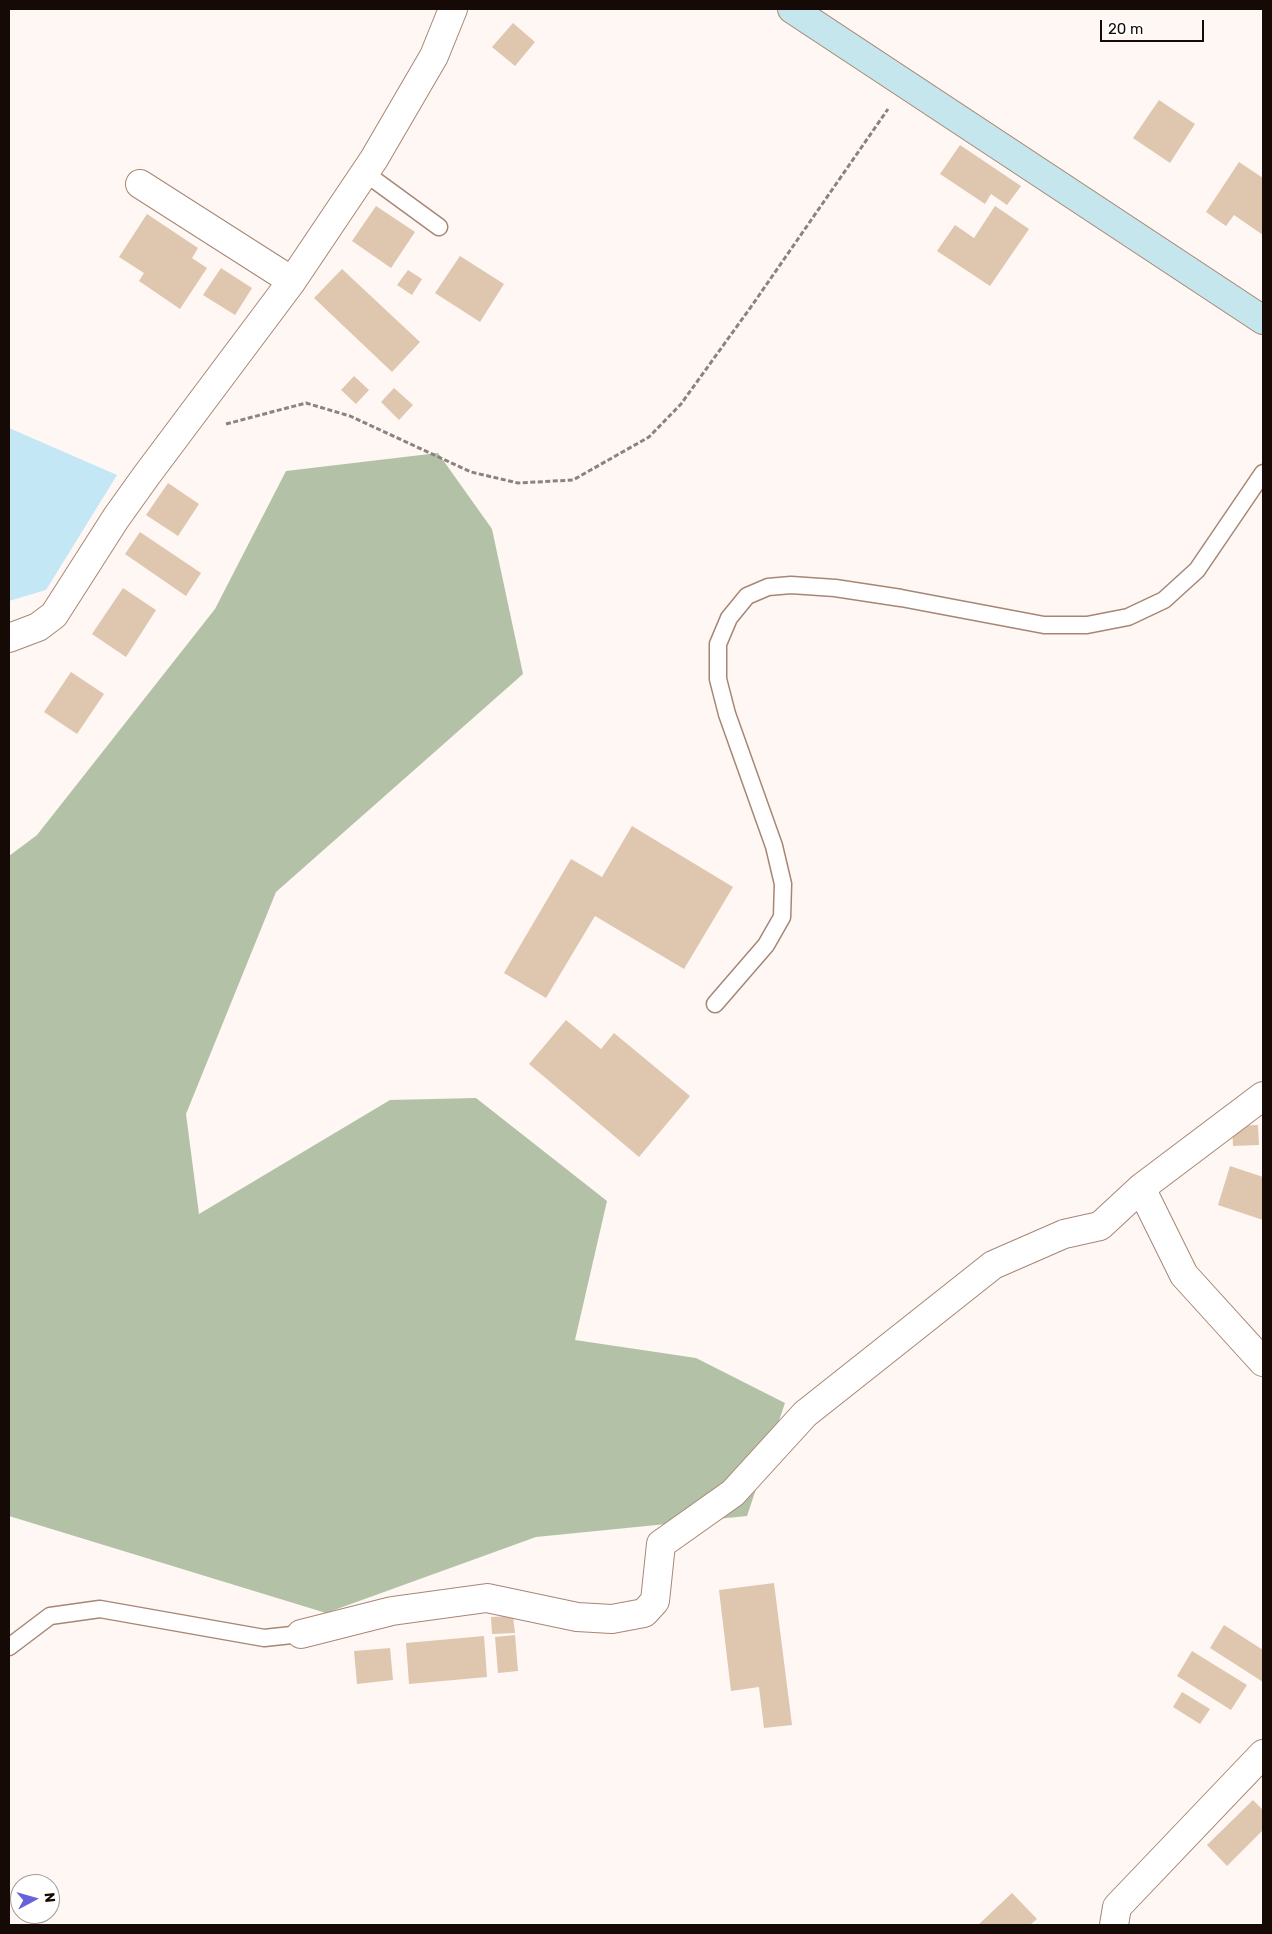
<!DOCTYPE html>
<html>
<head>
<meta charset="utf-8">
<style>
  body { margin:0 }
  #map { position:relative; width:1272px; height:1934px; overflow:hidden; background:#fef7f3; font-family:Rubik,sans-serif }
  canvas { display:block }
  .frame { position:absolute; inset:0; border:10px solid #150a05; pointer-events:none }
  .north { position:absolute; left:10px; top:1874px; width:50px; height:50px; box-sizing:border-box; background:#fff; border:1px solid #a19d9b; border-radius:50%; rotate:84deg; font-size:14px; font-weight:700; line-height:20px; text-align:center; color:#150a05 }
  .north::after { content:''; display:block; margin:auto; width:18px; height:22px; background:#6662db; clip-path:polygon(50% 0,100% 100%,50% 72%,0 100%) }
  .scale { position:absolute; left:1100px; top:20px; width:104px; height:22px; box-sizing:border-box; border:2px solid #150a05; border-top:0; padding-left:6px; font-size:15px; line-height:18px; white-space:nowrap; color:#150a05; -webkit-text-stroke:4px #fff; paint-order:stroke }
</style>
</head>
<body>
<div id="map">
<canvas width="1272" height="1934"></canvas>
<div class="frame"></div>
<div class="north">N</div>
<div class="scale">20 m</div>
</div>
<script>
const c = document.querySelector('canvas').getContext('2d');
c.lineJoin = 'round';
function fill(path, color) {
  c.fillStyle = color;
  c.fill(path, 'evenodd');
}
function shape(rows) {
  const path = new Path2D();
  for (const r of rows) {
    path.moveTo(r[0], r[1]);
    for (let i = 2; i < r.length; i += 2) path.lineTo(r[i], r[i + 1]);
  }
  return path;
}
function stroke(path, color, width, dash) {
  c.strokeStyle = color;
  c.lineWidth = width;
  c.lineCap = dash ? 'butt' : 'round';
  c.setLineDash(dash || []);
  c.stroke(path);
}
fill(shape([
  [438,453,492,529,523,674,276,892,186,1114,199,1214,390,1100,476,1098,607,1201,575,1340,696,1358,785,1403,747,1516,536,1537,326,1613,9,1516,9,856,37,835,215,609,286,471]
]), '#b3c2a6');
fill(shape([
  [9,428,117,475,46,590,9,601]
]), '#c3e7f4');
fill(shape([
  [513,23,535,42,515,66,492,47],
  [1159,100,1195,124,1170,163,1133,138],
  [960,145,1021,186,1007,205,991,194,985,204,940,174],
  [1239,162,1263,178,1263,235,1234,215,1226,226,1206,212],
  [376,206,415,232,391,268,352,241],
  [995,206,1029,229,990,286,937,251,955,225,974,238],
  [147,214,198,248,192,258,207,268,180,309,139,281,144,273,119,257],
  [460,256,504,284,480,322,435,293],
  [221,268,252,288,235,315,203,295],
  [342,269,420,342,392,372,314,298],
  [408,270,422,279,412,295,397,285],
  [354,376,369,390,356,404,341,390],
  [394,388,413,405,399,420,381,402],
  [168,483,199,504,178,536,146,515],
  [140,532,201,573,186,596,125,554],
  [123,588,156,610,126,657,92,634],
  [71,672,104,694,77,734,44,712],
  [632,826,733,887,684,969,595,916,546,998,504,973,571,859,602,877],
  [566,1020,601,1049,614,1033,690,1096,639,1157,529,1064],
  [1258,1125,1259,1145,1233,1146,1232,1126],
  [1230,1166,1263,1177,1263,1220,1218,1205],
  [774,1583,792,1725,764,1728,759,1687,731,1691,719,1590],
  [513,1616,515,1633,492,1634,491,1617],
  [1224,1625,1263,1650,1263,1682,1210,1648],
  [515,1635,518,1671,498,1673,495,1637],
  [484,1636,487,1677,409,1684,406,1643],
  [390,1648,393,1680,357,1684,354,1651],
  [1192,1651,1247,1685,1231,1710,1177,1676],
  [1182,1692,1210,1709,1200,1724,1173,1707],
  [1253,1800,1263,1810,1263,1830,1227,1866,1207,1845],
  [1012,1893,1037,1919,1030,1925,978,1925]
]), '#dfc6af');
const lane = shape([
  [365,173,439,227],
  [715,1004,766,945,782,917,783,884,774,846,727,714,718,679,718,644,729,618,747,596,768,587,791,585,835,588,901,598,1044,625,1087,625,1128,617,1164,600,1197,570,1263,473],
  [9,1647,50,1616,100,1609,264,1638,301,1634]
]);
const street = shape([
  [140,184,292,281],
  [9,638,38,627,54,615,116,518,146,476,292,281,374,159,434,56,453,9],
  [1141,1188,1184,1275,1263,1362],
  [301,1634,392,1611,487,1598,577,1617,612,1619,644,1613,655,1601,661,1544,733,1493,805,1414,993,1265,1064,1234,1100,1226,1141,1188,1263,1096],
  [1114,1925,1117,1907,1263,1754]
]);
const secondary = shape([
  [792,9,1263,320]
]);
stroke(lane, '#a78675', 19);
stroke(street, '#a78675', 30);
stroke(secondary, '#a78675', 30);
stroke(shape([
  [226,424,306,403,350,416,471,472,518,483,573,480,649,437,681,404,753,304,888,109]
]), '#8c837e', 3, [5, 2.5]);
stroke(lane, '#fff', 16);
stroke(street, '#fff', 28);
stroke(secondary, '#c5e6ec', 28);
</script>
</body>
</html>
